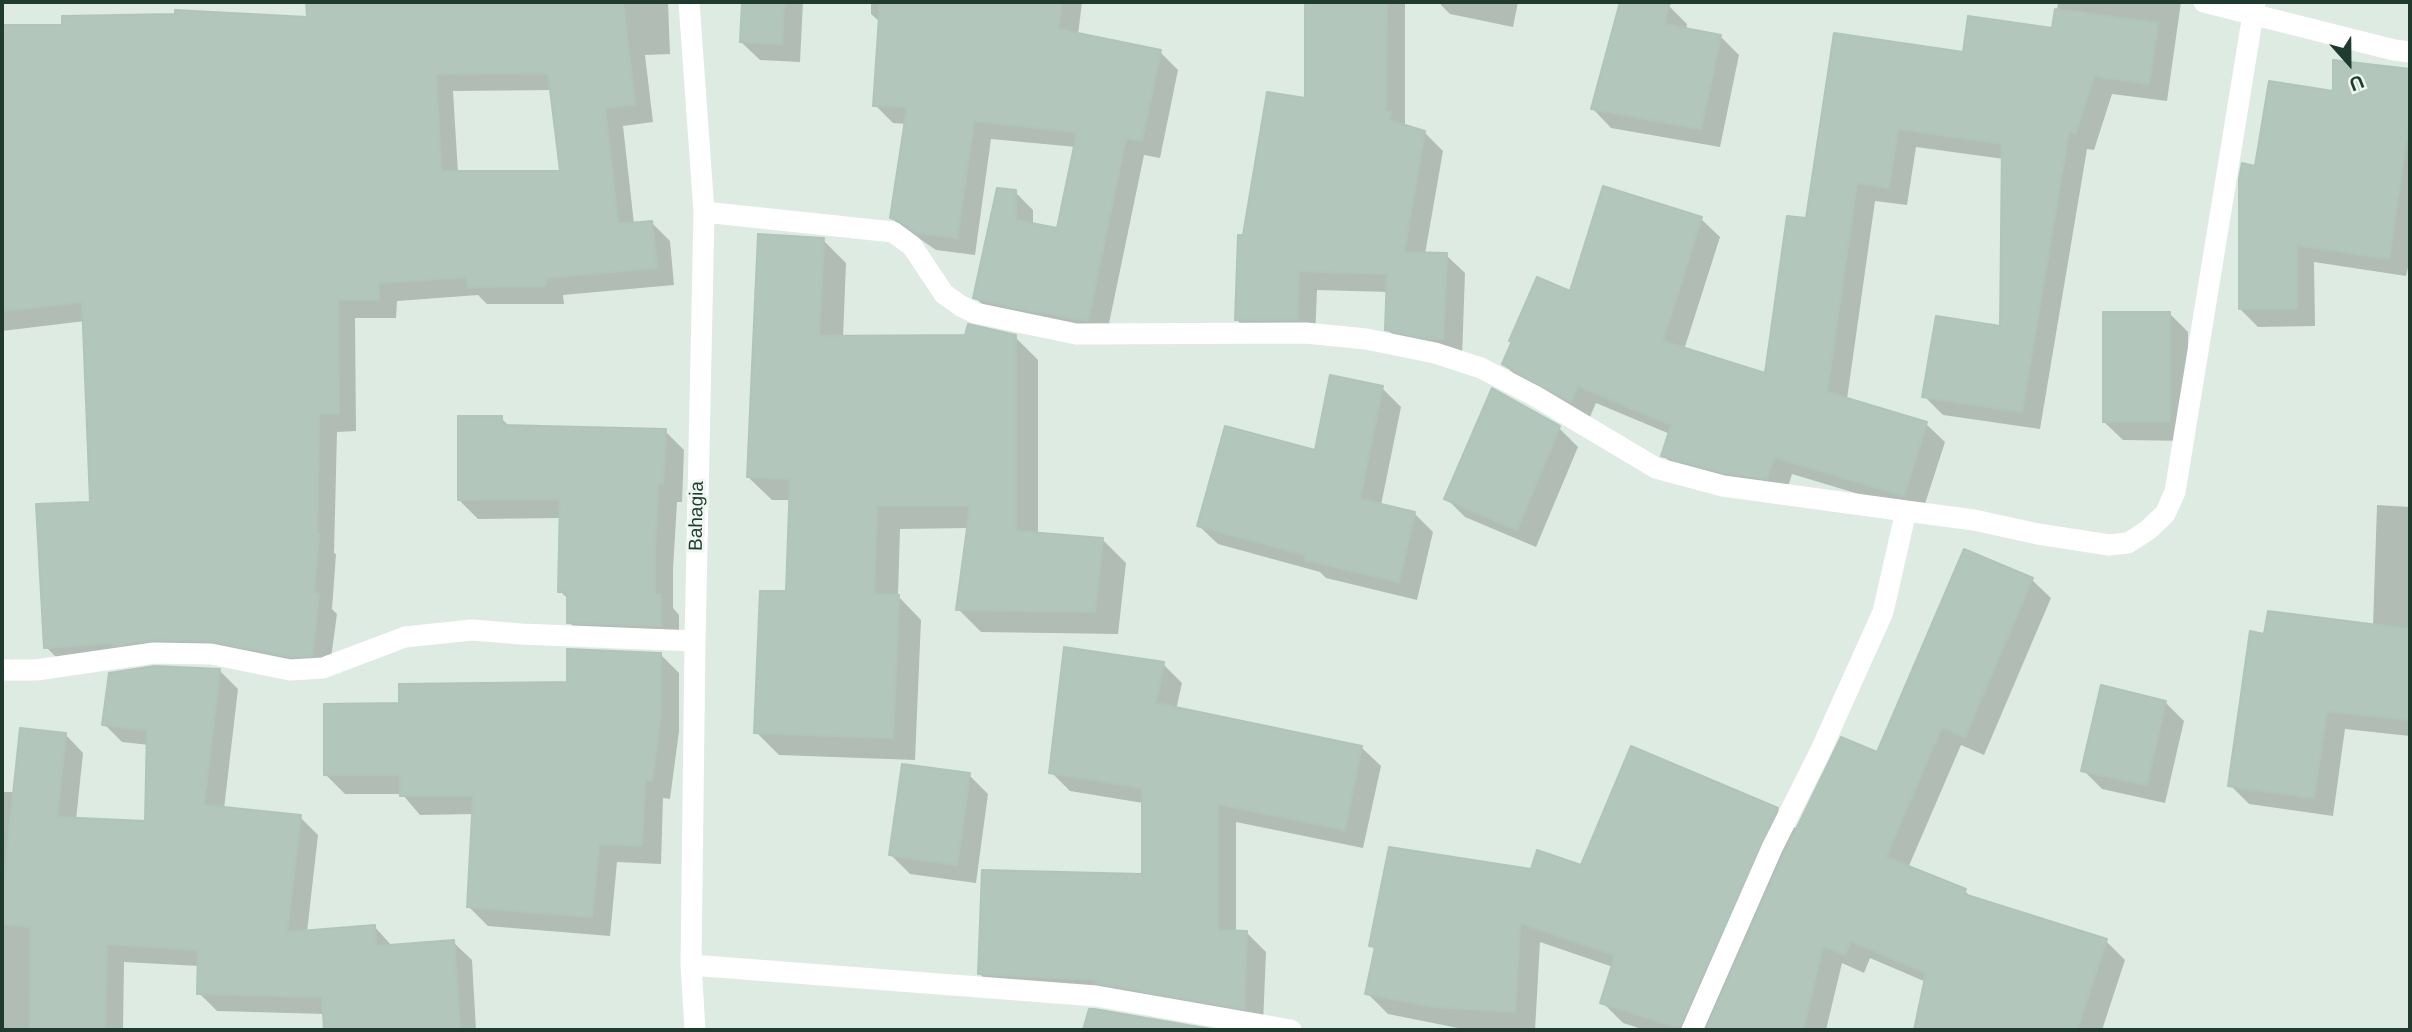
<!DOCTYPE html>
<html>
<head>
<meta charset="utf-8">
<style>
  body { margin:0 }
  #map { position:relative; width:2412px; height:1032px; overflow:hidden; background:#deebe3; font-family:Helvetica,sans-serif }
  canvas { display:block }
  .frame { position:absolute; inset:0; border:4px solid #1f3b2f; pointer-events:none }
  .north { position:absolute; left:2314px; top:28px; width:70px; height:70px; -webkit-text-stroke:5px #eff7f2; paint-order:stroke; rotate:159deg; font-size:19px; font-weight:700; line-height:28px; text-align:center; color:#1f3b2f }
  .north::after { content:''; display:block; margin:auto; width:24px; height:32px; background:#1f3b2f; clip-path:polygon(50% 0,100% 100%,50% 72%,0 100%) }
</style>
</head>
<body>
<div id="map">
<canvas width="2412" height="1032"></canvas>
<div class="frame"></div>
<div class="north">U</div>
</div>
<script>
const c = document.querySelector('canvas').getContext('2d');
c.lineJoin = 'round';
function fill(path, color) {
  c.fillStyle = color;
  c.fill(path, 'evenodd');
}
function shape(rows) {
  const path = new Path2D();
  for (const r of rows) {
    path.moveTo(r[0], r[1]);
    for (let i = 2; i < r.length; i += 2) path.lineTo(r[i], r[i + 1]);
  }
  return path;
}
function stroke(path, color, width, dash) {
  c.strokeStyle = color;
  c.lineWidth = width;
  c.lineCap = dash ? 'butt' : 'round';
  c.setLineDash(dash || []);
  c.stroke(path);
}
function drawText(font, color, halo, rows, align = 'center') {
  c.font = font + ' Helvetica,sans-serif';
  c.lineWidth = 6;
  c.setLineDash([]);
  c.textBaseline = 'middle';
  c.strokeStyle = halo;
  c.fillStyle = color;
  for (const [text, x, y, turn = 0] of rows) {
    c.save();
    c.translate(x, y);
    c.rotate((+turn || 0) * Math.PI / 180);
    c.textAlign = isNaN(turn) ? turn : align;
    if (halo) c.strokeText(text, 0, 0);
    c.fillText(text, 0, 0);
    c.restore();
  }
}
fill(shape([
  [308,2,668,2,670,54,645,55,653,122,623,126,634,224,652,223,670,241,674,285,563,295,564,304,487,304,478,295,397,301,396,318,355,318,356,431,337,432,334,553,336,554,332,609,337,614,329,673,231,658,64,665,46,647,92,503,85,321,2,331,2,27,309,18],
  [552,90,562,173,458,173,453,91],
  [743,2,803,2,800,62,760,60,741,42],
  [871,2,1082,2,1078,35,1160,52,1178,70,1160,158,1144,155,1106,338,993,315,975,297,1015,192,1033,210,1033,225,1059,230,1076,147,991,139,975,255,936,250,920,239,910,236,892,218,906,124,893,123,875,105,880,22,871,14],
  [1307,2,1405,2,1405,126,1424,132,1443,151,1425,254,1446,255,1465,273,1462,357,1406,348,1387,329,1389,292,1317,290,1315,338,1255,338,1236,319,1244,237,1307,101],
  [1441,2,1518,2,1513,27,1450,14,1441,5],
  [1622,2,1656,2,1668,5,1687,24,1686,30,1720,36,1739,55,1720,147,1611,128,1593,109],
  [2058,2,2181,2,2167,101,2112,94,2094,150,2087,149,2040,429,1943,415,1924,396,2002,328,2004,159,1916,147,1907,205,1875,201,1847,399,1926,424,1945,442,1922,513,1792,474,1785,496,1682,474,1663,455,1670,434,1596,403,1589,419,1522,382,1504,364,1513,342,1511,340,1571,293,1701,219,1720,237,1684,350,1766,375,1807,220,1964,54,2054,30],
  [2335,62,2410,71,2410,260,2406,276,2314,262,2315,326,2258,327,2240,309,2257,168,2335,93],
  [823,240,846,263,843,338,1015,337,1038,360,1038,535,1103,540,1126,563,1118,634,981,632,958,609,969,528,900,529,898,596,921,620,915,760,779,755,756,732,788,593,791,500,772,500,748,477],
  [2169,313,2188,332,2188,441,2123,440,2104,422],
  [1382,388,1401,407,1381,505,1414,513,1433,532,1417,600,1326,578,1320,572,1218,544,1199,526,1316,452],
  [1492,391,1559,428,1578,447,1536,547,1465,517,1446,498],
  [501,418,510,427,665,431,684,450,682,502,677,502,673,570,673,608,679,615,679,645,588,641,569,622,569,600,560,591,562,518,478,519,459,500],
  [2377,505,2410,507,2410,736,2345,729,2333,816,2249,804,2230,785,2266,636,2373,626],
  [1965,551,2032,580,2051,598,1984,755,1961,745,1908,868,1965,891,1973,899,2106,941,2125,960,2102,1030,1915,1030,1926,982,1870,958,1864,973,1842,963,1826,1030,1645,1030,1623,1023,1602,1002,1613,967,1540,942,1535,1030,1458,1028,1388,1014,1367,993,1376,950,1371,945,1532,871,1582,867,1777,809,1797,830,1878,755],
  [660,654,679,673,679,731,670,799,663,798,661,864,617,862,610,936,488,926,469,907,474,814,420,815,402,794,345,794,326,775,401,705,569,684],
  [1163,664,1182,683,1176,710,1362,748,1381,766,1363,848,1236,822,1236,932,1247,933,1266,952,1263,1024,998,992,979,973,1143,876,1143,803,1070,791,1051,772],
  [220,671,238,689,224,809,300,817,318,835,307,932,374,926,392,946,453,942,472,960,476,1030,326,1030,325,1014,217,1011,199,993,199,966,124,962,123,1030,2,1030,2,792,15,792,65,734,83,753,76,820,147,823,149,745,122,742,104,724],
  [2165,702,2184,721,2165,803,2102,789,2083,770],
  [969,775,988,794,976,883,910,874,891,855]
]), '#0003');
const building = shape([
  [306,2,623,2,635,104,605,108,618,224,652,221,657,268,546,278,546,286,467,287,467,277,379,283,379,300,338,300,339,414,319,414,317,534,319,535,314,593,319,594,312,656,291,657,211,641,154,640,113,646,113,643,44,648,36,504,90,502,82,302,2,311,2,25,62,25,62,16,175,14,175,10,307,17,306,2],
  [548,73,560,171,441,171,436,74,548,73],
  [742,2,784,2,782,44,740,42,742,2],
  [880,2,1062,2,1058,29,1161,50,1142,141,1126,138,1088,321,1016,308,973,298,997,188,1016,190,1016,220,1057,228,1077,132,974,121,957,238,916,233,900,221,890,218,907,107,873,106,880,2],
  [1305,2,1387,2,1386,111,1391,112,1389,120,1425,131,1404,252,1447,253,1443,339,1430,339,1385,330,1387,274,1299,271,1297,320,1235,320,1238,235,1243,235,1267,92,1305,98,1305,2],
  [1620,2,1670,2,1664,24,1721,35,1701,129,1591,109,1620,2],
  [2055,9,2158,23,2149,84,2094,76,2076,133,2069,132,2022,412,1922,397,1936,316,2000,326,2002,144,1898,129,1889,188,1857,183,1827,392,1927,422,1904,496,1774,457,1767,479,1726,473,1661,456,1671,425,1578,386,1571,402,1502,364,1512,341,1509,341,1537,277,1570,291,1603,186,1702,217,1663,341,1765,373,1787,216,1806,218,1834,33,1963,52,1968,16,2052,28,2055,9],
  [2333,60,2410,69,2410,115,2389,259,2297,245,2297,309,2239,309,2239,179,2242,163,2255,166,2269,81,2333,91,2333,60],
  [758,234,824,238,819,336,965,335,968,324,1016,335,1016,531,1103,538,1095,612,956,610,970,506,877,506,874,594,899,595,893,738,754,733,760,591,786,591,790,479,747,477,758,234],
  [2103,312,2170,312,2170,422,2103,422,2103,312],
  [1330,375,1383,386,1360,499,1415,512,1399,582,1305,560,1306,555,1197,526,1225,426,1315,450,1330,375],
  [1492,388,1560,426,1517,530,1444,499,1492,388],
  [458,416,502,416,502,425,666,429,663,484,658,484,655,550,655,594,661,594,661,626,567,623,567,592,558,592,560,499,458,500,458,416],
  [1964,549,2033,578,1965,737,1942,727,1886,857,1966,889,1964,894,2107,939,2077,1030,1914,1030,1926,973,1851,941,1845,955,1823,946,1803,1030,1706,1030,1784,854,1841,737,1877,752,1964,549],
  [2268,611,2410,629,2410,720,2327,711,2314,798,2228,786,2250,631,2264,634,2268,611],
  [1064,647,1164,662,1156,703,1362,746,1345,830,1218,804,1218,930,1247,931,1244,1009,1096,983,1097,980,978,974,982,870,1142,874,1142,788,1049,773,1064,647],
  [567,649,661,653,661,711,652,781,645,780,642,846,599,844,592,917,467,907,473,796,400,796,400,775,324,775,324,704,399,703,399,684,567,682,567,649],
  [155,666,220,669,204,805,301,815,287,932,375,925,376,946,454,940,460,1030,324,1030,322,997,197,994,198,950,107,944,105,1030,30,1030,31,927,2,924,2,899,20,728,66,733,57,817,145,821,147,730,102,725,109,673,155,666],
  [2101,685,2166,701,2147,785,2081,771,2101,685],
  [1631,746,1778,808,1679,1028,1600,1003,1615,955,1520,923,1515,1012,1436,1007,1365,994,1375,947,1369,946,1389,847,1531,869,1537,850,1581,865,1631,746],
  [902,764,970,773,957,865,889,855,902,764],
  [1089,1009,1094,1009,1216,1030,1083,1030,1089,1009]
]);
fill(building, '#b3c6bc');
stroke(building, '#b0c5b9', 2);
stroke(shape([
  [689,2,704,212,695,641,691,965,695,1030],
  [2204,2,2394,50,2410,52],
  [704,212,893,232,912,246,944,294,961,306,975,313,1076,334,1306,333,1366,339,1435,353,1481,368,1535,396,1656,468,1723,486,1906,511],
  [2,670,36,670,154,653,211,654,290,670,323,668,405,637,472,630,521,634,695,641],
  [691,965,1096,996,1291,1030],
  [1692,1030,1772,848,1820,752,1883,612,1906,511,1974,520,2038,534,2109,545,2128,543,2148,530,2165,514,2175,492,2255,2]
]), '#fff', 21);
drawText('19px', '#1f3b2f', '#eff7f2', [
  ["Bahagia",697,516,-89]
]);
</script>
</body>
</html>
